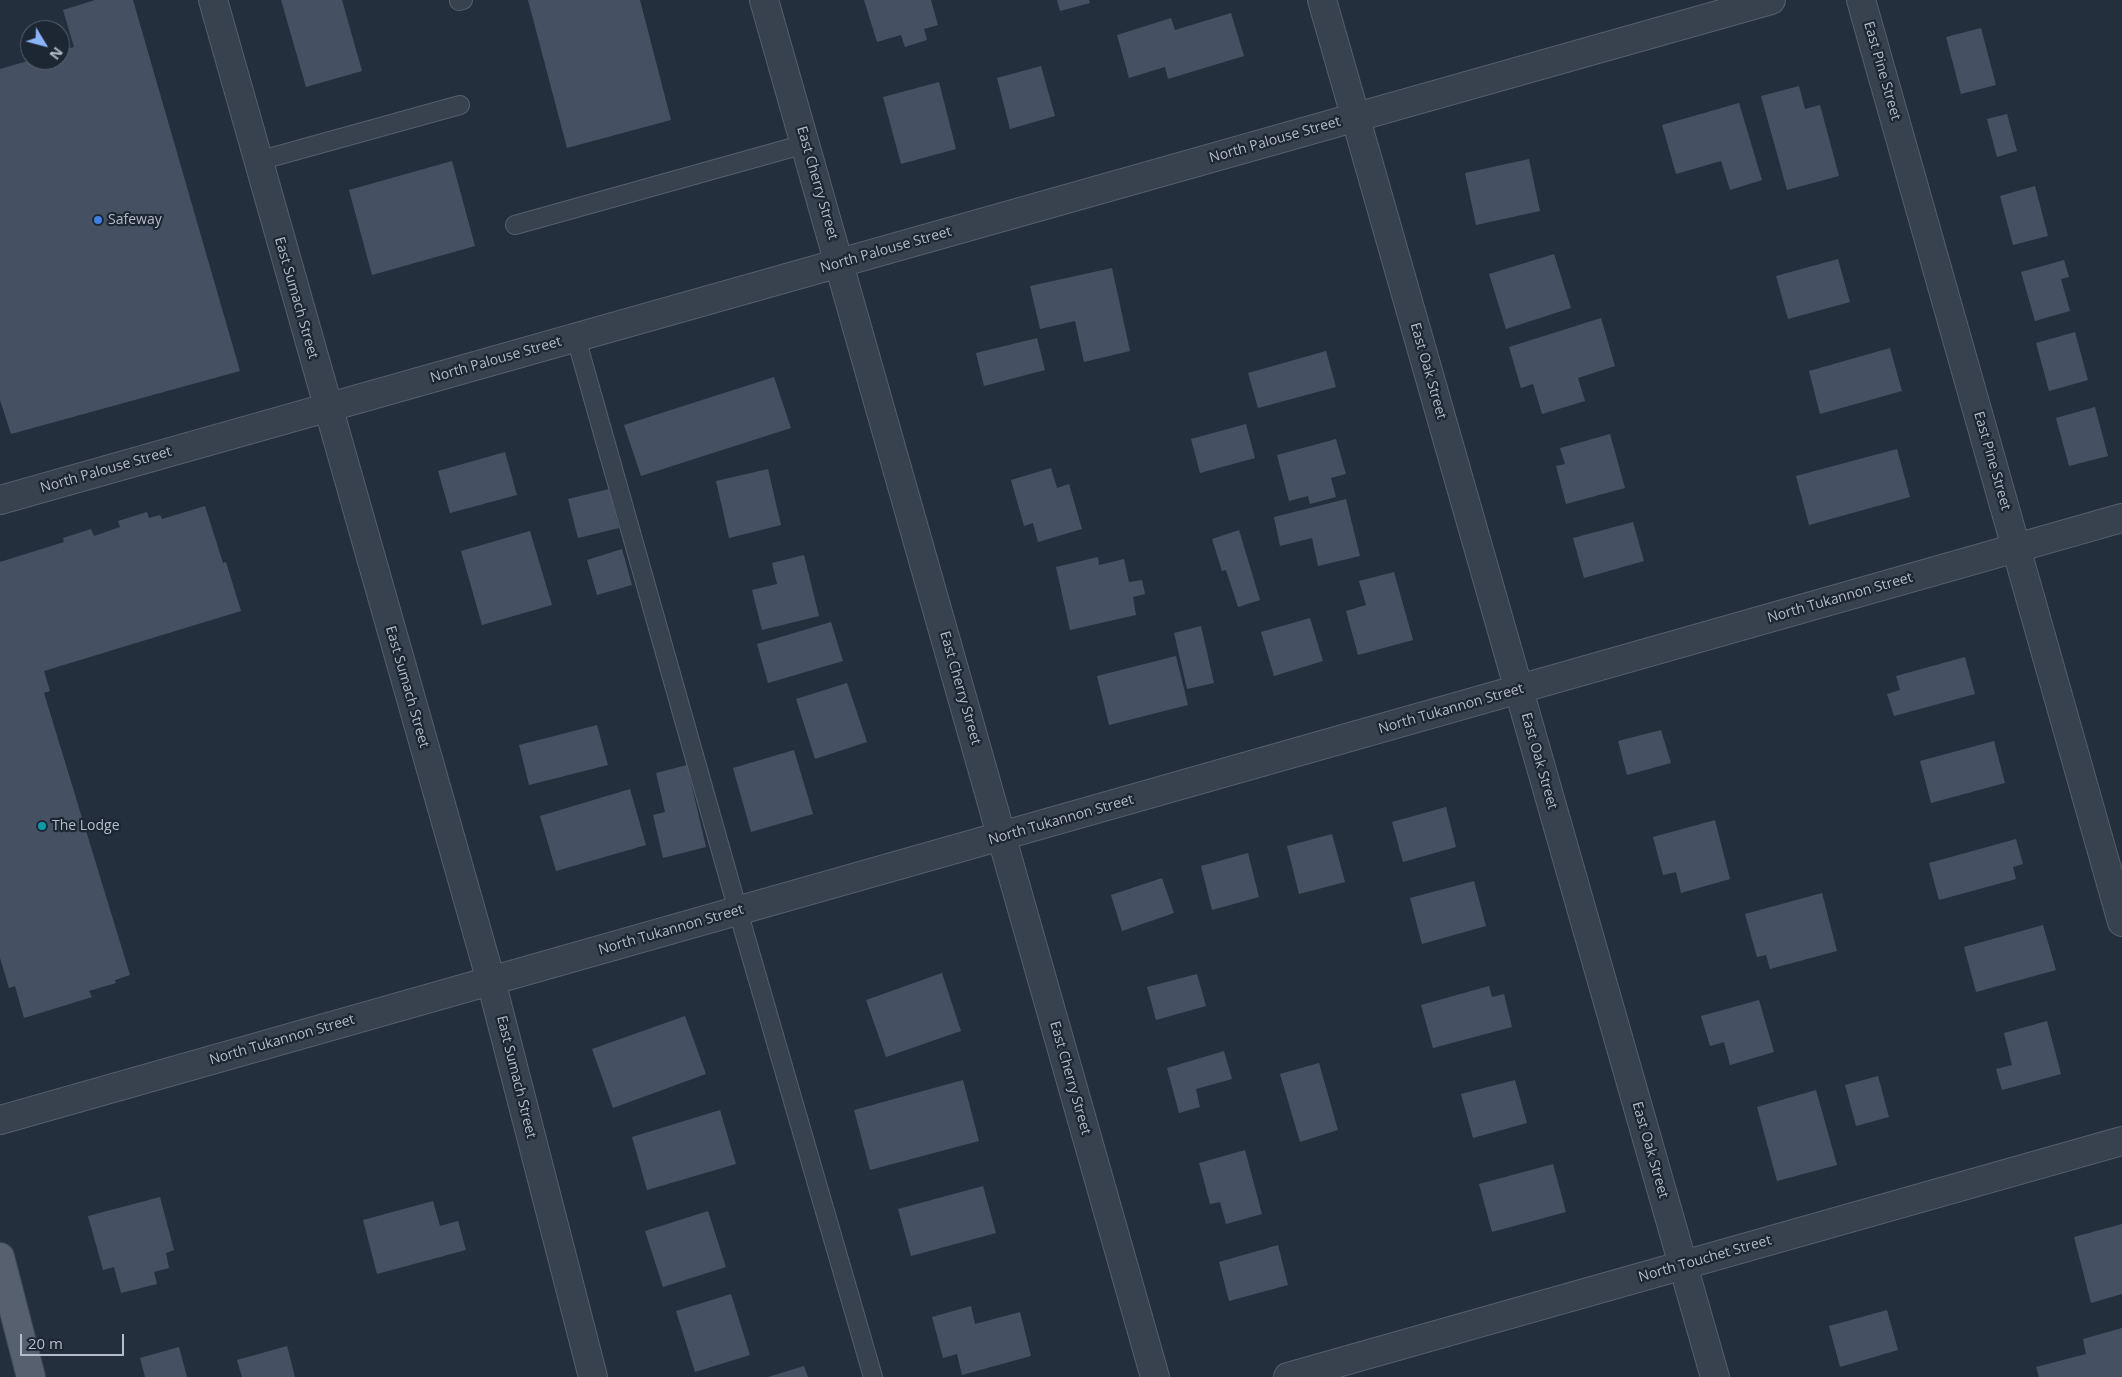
<!DOCTYPE html>
<html>
<head>
<meta charset="utf-8">
<style>
  body { margin:0 }
  #map { position:relative; width:2122px; height:1377px; overflow:hidden; background:#242f3e; font-family:"Open Sans",sans-serif }
  canvas { display:block }
  .north { position:absolute; left:20px; top:20px; width:50px; height:50px; box-sizing:border-box; background:#1d2633; border:1px solid #59626f; border-radius:50%; rotate:127deg; font-size:14px; font-weight:700; line-height:20px; text-align:center; color:#b4bcc9 }
  .north::after { content:''; display:block; margin:auto; width:18px; height:22px; background:#8ab4f8; clip-path:polygon(50% 0,100% 100%,50% 72%,0 100%) }
  .scale { position:absolute; left:20px; top:1334px; width:104px; height:22px; box-sizing:border-box; border:2px solid #b4bcc9; border-top:0; padding-left:6px; font-size:15px; line-height:18px; white-space:nowrap; color:#b4bcc9; -webkit-text-stroke:4px #1d2633; paint-order:stroke }
</style>
</head>
<body>
<div id="map">
<canvas width="2122" height="1377"></canvas>
<div class="north">N</div>
<div class="scale">20 m</div>
</div>
<script>
const c = document.querySelector('canvas').getContext('2d');
c.lineJoin = 'round';
function fill(path, color) {
  c.fillStyle = color;
  c.fill(path, 'evenodd');
}
function shape(rows) {
  const path = new Path2D();
  for (const r of rows) {
    path.moveTo(r[0], r[1]);
    for (let i = 2; i < r.length; i += 2) path.lineTo(r[i], r[i + 1]);
  }
  return path;
}
function stroke(path, color, width, dash) {
  c.strokeStyle = color;
  c.lineWidth = width;
  c.lineCap = dash ? 'butt' : 'round';
  c.setLineDash(dash || []);
  c.stroke(path);
}
function drawText(font, color, halo, rows, align = 'center') {
  c.font = font + ' "Open Sans",sans-serif';
  c.lineWidth = 4.5;
  c.setLineDash([]);
  c.textBaseline = 'middle';
  c.strokeStyle = halo;
  c.fillStyle = color;
  for (const [text, x, y, turn = 0] of rows) {
    c.save();
    c.translate(x, y);
    c.rotate((+turn || 0) * Math.PI / 180);
    c.textAlign = isNaN(turn) ? turn : align;
    if (halo) c.strokeText(text, 0, 0);
    c.fillText(text, 0, 0);
    c.restore();
  }
}
fill(shape([
  [95,0,133,0,240,371,11,434,0,400,0,69,31,60,60,60,60,51,74,47,63,10],
  [281,0,342,0,362,71,306,87],
  [528,0,640,0,671,120,567,148],
  [864,0,931,0,938,25,924,29,927,40,905,47,901,35,877,42],
  [1057,0,1089,0,1090,3,1060,11],
  [1231,13,1244,56,1168,79,1165,67,1129,78,1117,35,1171,18,1175,30],
  [1981,28,1996,85,1961,94,1946,37],
  [1041,66,1055,116,1010,129,997,78],
  [939,82,956,149,901,164,883,97],
  [1799,86,1805,109,1820,105,1839,176,1787,190,1761,96],
  [1739,103,1762,180,1730,190,1721,161,1676,174,1662,125],
  [2007,114,2017,151,1997,157,1987,119],
  [1529,159,1540,211,1476,225,1465,173],
  [452,161,475,246,372,275,349,190],
  [2035,186,2048,236,2013,245,2000,196],
  [1554,254,1571,308,1506,329,1489,274],
  [1838,259,1850,302,1788,319,1776,276],
  [2064,260,2069,277,2061,279,2070,311,2035,321,2021,272],
  [1112,268,1130,351,1084,362,1075,321,1040,329,1030,286],
  [1601,318,1615,366,1578,378,1585,401,1542,414,1533,384,1521,388,1509,347],
  [2075,332,2088,380,2049,391,2036,343],
  [1037,338,1045,370,984,386,976,353],
  [1890,348,1902,391,1820,414,1809,371],
  [1326,351,1336,387,1258,408,1248,373],
  [774,377,791,428,641,476,624,425],
  [2095,407,2108,456,2069,466,2056,418],
  [1246,424,1255,458,1200,473,1191,439],
  [1610,434,1625,488,1566,504,1556,466,1565,464,1560,448],
  [1336,439,1346,474,1331,478,1336,497,1310,504,1308,496,1289,501,1277,455],
  [1897,449,1910,497,1809,525,1796,476],
  [505,452,517,495,450,513,438,471],
  [1051,468,1057,488,1069,484,1082,529,1038,542,1033,523,1024,526,1011,480],
  [768,469,781,525,729,538,716,481],
  [609,489,619,528,578,538,568,499],
  [1346,499,1360,556,1318,566,1312,538,1280,546,1274,517],
  [205,506,223,563,226,562,241,611,44,671,50,691,44,693,130,975,115,980,116,983,89,991,92,997,24,1018,15,986,9,988,0,958,0,562,64,542,63,538,91,529,94,536,120,527,118,521,147,512,149,518,160,515,162,519],
  [1633,522,1644,561,1584,578,1573,538],
  [1239,530,1260,600,1238,607,1226,570,1222,571,1212,539],
  [530,531,552,605,482,625,461,551],
  [622,549,632,585,597,595,587,560],
  [804,555,819,616,762,630,752,590,777,584,772,563],
  [1098,557,1099,565,1124,559,1129,582,1142,580,1145,594,1133,597,1136,615,1070,630,1056,567],
  [1394,572,1413,640,1358,655,1346,611,1366,605,1359,581],
  [1310,618,1323,661,1274,676,1261,632],
  [831,622,843,661,768,683,757,644],
  [1201,626,1214,683,1187,689,1174,633],
  [1176,656,1188,705,1109,725,1097,676],
  [1965,657,1975,694,1894,716,1887,694,1900,690,1896,676],
  [847,683,867,742,815,759,796,699],
  [597,725,608,765,529,785,519,745],
  [1661,730,1671,763,1627,775,1618,741],
  [1994,741,2005,783,1931,803,1920,761],
  [794,750,813,814,751,832,733,768],
  [687,765,706,847,663,858,653,815,665,812,656,773],
  [630,789,646,845,556,871,540,816],
  [1446,807,1456,847,1403,862,1392,822],
  [1715,820,1730,879,1681,893,1676,872,1663,875,1653,837],
  [1332,834,1345,882,1299,894,1287,846],
  [2016,839,2023,864,2013,867,2016,879,1939,900,1929,863],
  [1248,853,1259,897,1212,910,1201,866],
  [1162,878,1174,913,1122,931,1111,895],
  [1474,881,1486,926,1422,944,1410,898],
  [1822,893,1837,951,1770,969,1766,955,1757,957,1745,914],
  [2043,925,2056,970,1976,992,1964,947],
  [942,973,961,1031,886,1057,866,1000],
  [1197,974,1206,1006,1156,1020,1147,987],
  [1489,986,1492,997,1504,994,1512,1027,1433,1048,1421,1005],
  [1759,1000,1774,1052,1730,1065,1724,1042,1710,1046,1701,1016],
  [685,1016,706,1074,613,1108,592,1049],
  [2047,1021,2061,1074,2002,1090,1996,1069,2012,1065,2004,1033],
  [1224,1051,1232,1079,1196,1089,1200,1107,1179,1113,1167,1068],
  [1319,1063,1338,1130,1300,1142,1280,1074],
  [1878,1076,1889,1117,1856,1126,1845,1085],
  [963,1080,979,1141,870,1170,854,1110],
  [1515,1080,1527,1123,1473,1138,1461,1094],
  [1816,1090,1837,1165,1777,1181,1757,1107],
  [720,1110,736,1164,647,1190,632,1137],
  [1245,1150,1262,1214,1226,1224,1220,1202,1210,1204,1199,1163],
  [1553,1164,1566,1212,1492,1232,1479,1184],
  [983,1186,996,1233,911,1256,898,1209],
  [160,1197,174,1250,166,1253,169,1268,154,1272,157,1284,121,1293,114,1267,103,1270,88,1216],
  [433,1201,440,1226,458,1221,466,1250,377,1274,363,1220],
  [708,1211,726,1267,663,1287,645,1231],
  [2122,1224,2122,1294,2091,1303,2074,1237],
  [1278,1245,1288,1285,1229,1301,1219,1262],
  [731,1294,750,1355,695,1372,676,1311],
  [971,1306,975,1324,1020,1312,1031,1356,962,1375,957,1354,943,1358,932,1317],
  [1887,1310,1898,1350,1840,1367,1829,1326],
  [2122,1328,2122,1377,2039,1377,2036,1367,2086,1354,2083,1339],
  [287,1346,295,1377,242,1377,237,1360],
  [179,1347,187,1377,145,1377,140,1358],
  [804,1366,808,1377,768,1377]
]), '#455162');
const service = shape([
  [459,1,463,0],
  [258,161,460,105],
  [515,225,805,144],
  [576,338,738,911,873,1377]
]);
const minor = shape([
  [213,0,491,981,593,1377],
  [764,0,1155,1377],
  [1322,0,1715,1377],
  [1861,0,2122,922],
  [0,500,1771,0],
  [0,1120,2122,518],
  [1288,1377,2122,1141]
]);
const primary = shape([
  [0,1257,31,1377]
]);
stroke(service, '#565f6c', 20);
stroke(minor, '#565f6c', 30);
stroke(primary, '#414a57', 30);
stroke(service, '#38414e', 18);
stroke(minor, '#38414e', 28);
stroke(primary, '#56606e', 28);
for (const [x, y, r, color] of [
  [98,220,5,"#3f7fe0"],
  [42,826,5,"#0f9aa8"]
]) {
  const dot = new Path2D();
  dot.arc(x, y, r, 0, 2 * Math.PI);
  c.fillStyle = color;
  c.fill(dot);
  stroke(dot, '#1d2633', 2);
}
drawText('14px', '#b4bcc9', '#1d2633', [
  ["East Pine Street",1882,71,74],
  ["North Palouse Street",1275,140,-16],
  ["East Cherry Street",817,183,74],
  ["North Palouse Street",886,250,-16],
  ["East Sumach Street",296,298,74],
  ["North Palouse Street",496,360,-16],
  ["East Oak Street",1428,371,74],
  ["East Pine Street",1992,461,74],
  ["North Palouse Street",106,470,-16],
  ["North Tukannon Street",1840,598,-16],
  ["East Sumach Street",407,687,74],
  ["East Cherry Street",960,688,74],
  ["North Tukannon Street",1451,709,-16],
  ["East Oak Street",1539,761,74],
  ["North Tukannon Street",1061,820,-16],
  ["North Tukannon Street",671,930,-16],
  ["North Tukannon Street",282,1040,-16],
  ["East Sumach Street",516,1077,76],
  ["East Cherry Street",1070,1078,74],
  ["East Oak Street",1650,1150,74],
  ["North Touchet Street",1705,1259,-16]
]);
drawText('14px', '#b4bcc9', '#1d2633', [
  ["Safeway",108,220],
  ["The Lodge",52,826]
], 'left');
</script>
</body>
</html>
